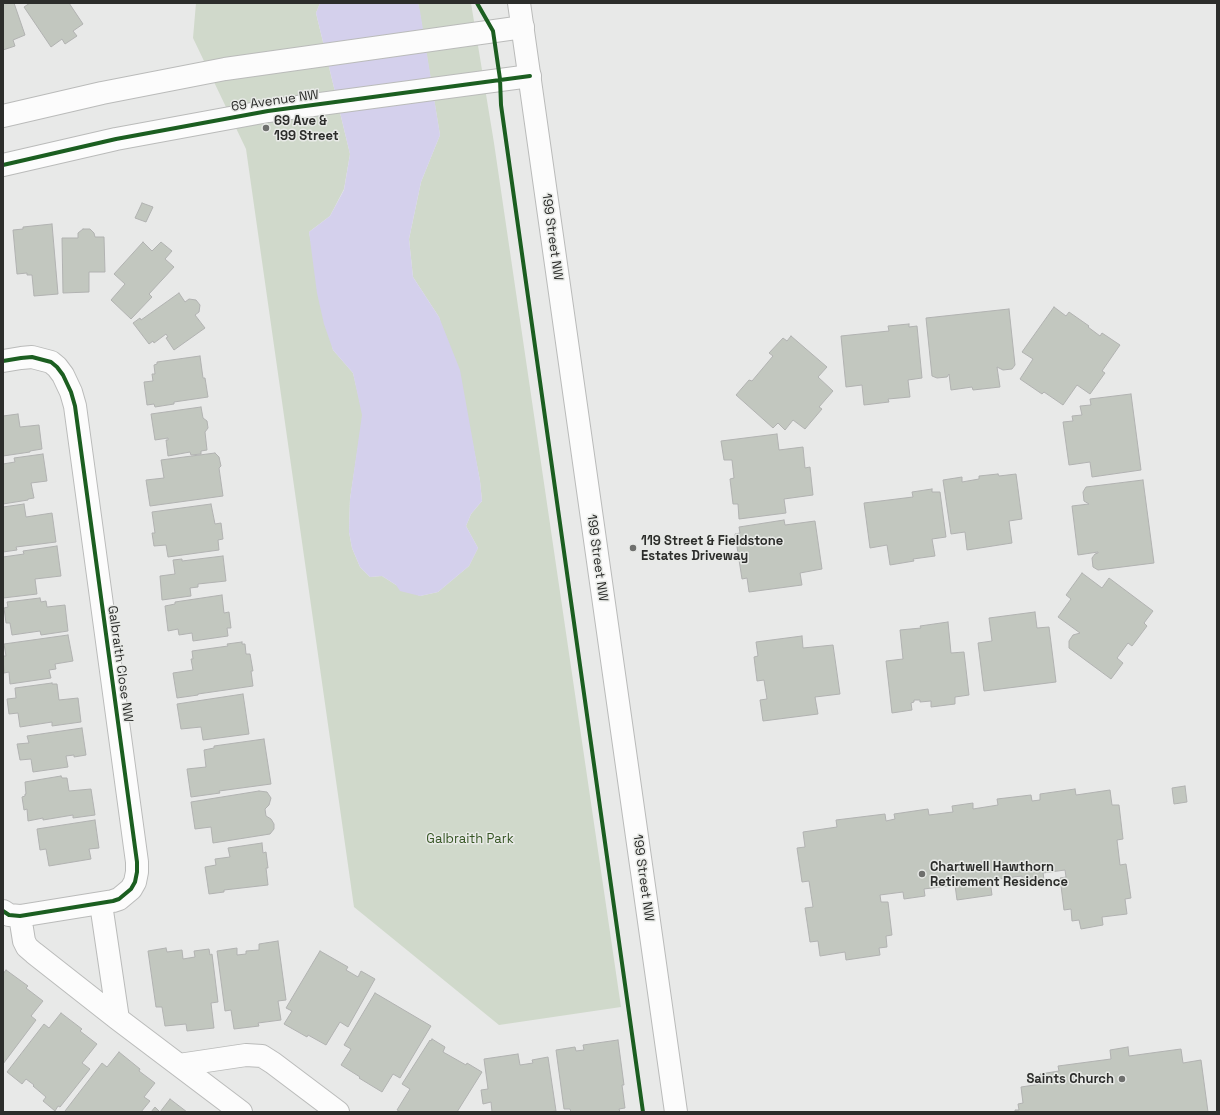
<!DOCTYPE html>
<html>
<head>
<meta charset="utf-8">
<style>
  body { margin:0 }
  #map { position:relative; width:1220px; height:1115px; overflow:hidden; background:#e8e9e8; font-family:"Space Grotesk",sans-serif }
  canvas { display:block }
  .frame { position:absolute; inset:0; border:4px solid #2c2d2b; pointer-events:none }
</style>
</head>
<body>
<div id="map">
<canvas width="1220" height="1115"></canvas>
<div class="frame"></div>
</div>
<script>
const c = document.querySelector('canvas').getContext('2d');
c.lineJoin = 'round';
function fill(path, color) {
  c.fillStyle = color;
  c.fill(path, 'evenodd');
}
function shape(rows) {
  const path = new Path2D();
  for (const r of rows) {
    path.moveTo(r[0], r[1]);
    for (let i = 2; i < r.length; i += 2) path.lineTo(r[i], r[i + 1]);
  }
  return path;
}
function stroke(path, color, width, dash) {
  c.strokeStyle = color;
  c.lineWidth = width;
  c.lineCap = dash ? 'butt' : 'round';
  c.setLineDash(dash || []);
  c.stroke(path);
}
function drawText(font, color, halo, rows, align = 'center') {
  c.font = font + ' "Space Grotesk",sans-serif';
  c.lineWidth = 3;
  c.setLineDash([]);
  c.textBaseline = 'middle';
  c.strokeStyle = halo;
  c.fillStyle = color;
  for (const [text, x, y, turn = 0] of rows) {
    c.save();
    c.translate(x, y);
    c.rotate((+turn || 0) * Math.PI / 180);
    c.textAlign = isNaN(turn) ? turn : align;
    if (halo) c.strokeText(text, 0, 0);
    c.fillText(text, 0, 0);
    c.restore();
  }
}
fill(shape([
  [196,3,320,3,316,13,350,154,344,189,330,216,309,232,333,350,353,373,363,415,350,499,349,532,352,548,360,567,370,577,382,576,396,585,420,596,438,592,469,566,478,548,466,526,471,514,482,501,480,481,470,430,439,317,413,277,409,239,421,182,440,135,418,3,471,3,494,143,621,1007,499,1025,354,907,246,149,193,38]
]), '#d0d9cb');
fill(shape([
  [320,3,418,3,420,11,440,135,421,182,409,239,413,277,439,317,460,370,480,481,482,501,471,514,466,526,478,548,469,566,438,592,420,596,400,591,396,585,382,576,370,577,360,567,352,548,349,532,350,499,362,415,353,373,333,350,324,324,317,293,309,232,330,216,344,190,350,154,316,13]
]), '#d4d0ec');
const building = shape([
  [3,3,14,3,25,35,13,40,15,46,3,50,3,3],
  [30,3,69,3,83,24,73,31,77,36,65,44,62,39,51,47,24,7,30,3],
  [142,203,153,207,146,222,135,218,142,203],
  [52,224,58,294,34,296,32,275,27,275,27,273,17,274,13,230,23,229,23,227,52,224],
  [83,229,90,229,94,233,95,237,104,237,105,272,89,272,89,292,63,293,62,238,78,238,78,233,83,229],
  [143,242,152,251,161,242,172,251,165,259,174,267,149,294,152,297,131,319,111,300,125,284,114,274,143,242],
  [179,293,185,302,189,299,196,300,200,305,199,312,195,315,205,328,174,350,166,338,168,337,166,334,154,343,153,341,149,344,133,323,140,318,141,320,179,293],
  [1054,307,1066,316,1069,312,1089,326,1088,327,1100,336,1102,333,1120,345,1102,371,1105,373,1090,394,1077,385,1063,405,1044,392,1042,394,1020,379,1033,359,1022,352,1054,307],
  [1009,309,1015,365,1012,369,1003,370,997,367,1000,387,973,390,972,387,951,390,949,374,947,377,937,378,932,376,926,318,1009,309],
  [909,324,909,327,917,326,922,378,908,380,910,397,888,399,889,402,864,405,862,385,846,387,841,336,889,331,888,326,909,324],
  [791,336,827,367,818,377,833,391,819,407,822,409,805,429,793,420,785,430,778,423,773,428,736,395,749,380,752,381,773,356,769,353,783,338,787,341,791,336],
  [200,356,203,378,205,378,208,397,174,402,174,404,155,407,154,404,147,405,144,382,153,381,152,374,155,374,154,365,157,364,157,362,200,356],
  [1131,394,1141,470,1092,477,1090,462,1069,465,1063,422,1073,421,1072,416,1082,415,1080,406,1091,405,1090,399,1131,394],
  [201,407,203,418,207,421,208,428,205,432,207,450,201,451,201,454,191,455,190,452,168,456,166,440,168,440,168,438,155,440,151,414,201,407],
  [18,414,20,427,39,425,42,449,30,451,30,452,3,456,3,416,18,414],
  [777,434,779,450,803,447,805,468,810,467,813,495,784,499,786,513,739,519,738,504,733,504,730,479,734,478,732,460,724,460,721,441,777,434],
  [215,453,219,457,221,466,219,468,223,496,150,506,146,480,164,478,161,460,215,453],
  [43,454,47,481,31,483,34,498,28,499,28,500,3,504,3,464,15,462,14,458,43,454],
  [998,474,999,476,1016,474,1022,519,1009,521,1012,543,967,550,965,532,951,534,943,480,962,477,962,482,979,479,979,476,998,474],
  [1143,480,1154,563,1098,570,1093,567,1092,558,1095,554,1098,553,1098,552,1078,555,1072,506,1089,504,1084,501,1083,492,1086,487,1143,480],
  [932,489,932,492,940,492,946,537,932,539,935,556,913,559,914,561,890,565,887,545,870,548,864,503,913,497,912,492,932,489],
  [24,504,26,517,52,513,56,542,16,547,17,550,3,552,3,507,24,504],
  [211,504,215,524,221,523,223,539,218,540,219,550,168,557,166,545,154,546,152,533,155,533,152,512,211,504],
  [784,520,785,525,815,521,822,569,800,573,802,585,749,592,747,578,742,579,735,534,740,533,739,527,784,520],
  [57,546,61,576,35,579,37,594,3,598,3,557,24,554,23,551,57,546],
  [223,556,226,581,198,584,198,587,190,588,191,596,162,600,160,576,175,574,173,560,182,559,182,561,223,556],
  [1082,573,1102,588,1109,578,1153,611,1144,623,1147,626,1132,646,1128,643,1117,658,1123,663,1111,679,1069,648,1069,641,1073,635,1080,633,1058,617,1071,599,1066,595,1082,573],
  [222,595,224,613,229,612,231,628,227,628,228,636,193,641,192,633,179,635,178,629,168,631,165,606,175,604,175,602,222,595],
  [40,598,41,602,46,601,47,607,65,605,68,631,41,635,40,631,12,635,10,623,6,623,4,608,8,607,7,602,40,598],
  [1035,612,1037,628,1049,627,1056,682,984,691,978,643,992,641,989,618,1035,612],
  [948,622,951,653,964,652,969,695,955,697,955,704,931,707,931,701,920,702,920,700,914,700,914,702,911,703,912,710,892,713,886,661,903,659,900,630,921,628,920,626,948,622],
  [68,635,73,661,55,664,56,669,49,670,51,678,10,684,9,672,4,673,3,656,6,656,4,644,68,635],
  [802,636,803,648,833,645,840,694,815,697,818,714,763,721,760,700,767,699,764,680,757,681,754,657,758,656,756,642,802,636],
  [242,642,242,644,245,644,246,654,250,654,253,671,251,671,253,686,198,694,198,695,177,698,173,673,193,670,191,659,193,659,192,651,228,646,227,644,242,642],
  [52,683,52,684,57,684,59,700,78,698,81,722,52,726,52,722,20,727,18,713,9,714,7,699,16,698,15,688,52,683],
  [243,694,249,734,203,740,201,727,181,729,177,704,243,694],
  [82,728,86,755,74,757,74,755,66,756,68,767,33,772,31,759,20,760,17,744,29,743,27,736,82,728],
  [264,739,271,784,219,791,220,793,191,797,187,769,206,767,204,750,214,748,214,746,264,739],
  [61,776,62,778,67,778,69,791,91,789,95,815,73,818,73,815,43,820,43,818,28,821,27,809,24,810,22,797,25,796,25,794,26,794,25,782,61,776],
  [1185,786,1187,802,1174,804,1172,788,1185,786],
  [1075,789,1076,795,1110,790,1112,805,1119,805,1123,839,1117,840,1120,865,1126,864,1131,898,1125,899,1127,914,1102,917,1103,925,1081,929,1079,920,1072,921,1071,909,1064,910,1060,878,1066,877,1065,870,1043,873,1044,879,1022,881,1022,876,990,880,992,895,957,900,955,885,924,889,925,896,904,899,903,892,880,895,881,902,888,902,892,935,886,936,887,947,879,948,880,955,846,960,845,952,820,956,818,941,810,942,805,908,813,907,809,881,802,882,797,848,805,847,803,832,837,827,836,820,885,814,886,821,895,819,894,814,928,809,929,815,953,812,952,806,973,803,973,809,998,805,997,799,1031,795,1032,801,1040,800,1040,794,1075,789],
  [259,791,267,792,271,798,269,805,265,809,266,816,271,819,274,824,274,829,270,834,213,843,211,827,195,829,191,802,259,791],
  [95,820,99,848,89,849,91,859,49,866,46,849,40,850,37,829,95,820],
  [262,843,263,853,266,852,268,868,266,868,268,885,224,890,224,892,209,894,205,867,216,865,215,859,230,857,228,848,262,843],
  [278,941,286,1000,278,1001,281,1020,258,1023,259,1026,234,1029,231,1010,225,1011,217,951,237,948,237,955,246,954,246,951,259,950,259,944,278,941],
  [166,948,167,952,182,950,183,959,195,957,194,951,209,949,210,955,212,954,218,1002,211,1003,214,1028,187,1031,186,1024,165,1026,162,1007,156,1007,148,951,166,948],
  [320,951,348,967,346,970,358,977,361,971,375,979,348,1027,340,1022,326,1045,308,1035,307,1037,284,1024,292,1011,286,1008,320,951],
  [6,970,28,986,26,988,43,1001,31,1016,36,1020,3,1064,3,974,6,970],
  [375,993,431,1026,400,1078,393,1074,382,1092,359,1078,360,1077,341,1065,351,1049,344,1045,375,993],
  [61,1013,82,1029,80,1031,97,1044,82,1063,90,1069,60,1107,58,1106,55,1111,43,1101,46,1097,33,1086,34,1085,26,1079,22,1084,7,1072,44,1024,49,1028,61,1013],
  [432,1039,445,1047,443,1052,466,1065,467,1063,482,1072,457,1112,401,1112,397,1110,410,1089,402,1084,430,1040,431,1041,432,1039],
  [618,1040,624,1085,622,1085,625,1108,619,1109,620,1112,571,1112,570,1109,564,1109,556,1050,575,1047,576,1051,584,1050,583,1045,618,1040],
  [1128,1047,1129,1056,1181,1049,1183,1063,1201,1060,1208,1112,1015,1112,1015,1110,1019,1110,1018,1104,1023,1103,1021,1087,1041,1084,1040,1074,1059,1071,1058,1066,1111,1059,1110,1050,1128,1047],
  [119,1052,140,1069,139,1071,155,1083,144,1097,150,1101,141,1112,66,1112,65,1111,102,1063,107,1067,119,1052],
  [518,1054,520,1065,533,1063,532,1060,548,1057,556,1111,549,1112,492,1112,491,1102,483,1104,481,1090,488,1089,484,1059,518,1054],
  [170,1099,187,1112,151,1112,155,1107,160,1112,170,1099]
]);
fill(building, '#c2c7bf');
stroke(building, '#b1b2b1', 1);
const minor = shape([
  [3,116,102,93,225,69,523,27],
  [3,165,116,139,268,111,530,76],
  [3,361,21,358,32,357,51,362,57,367,63,375,71,392,75,406,137,862,137,872,135,882,131,889,119,899,113,901,20,916,9,915,3,911],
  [101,904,118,1019],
  [20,916,24,941,27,947,34,953,118,1019,241,1112],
  [179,1065,246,1055,262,1056,273,1063,338,1112]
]);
const major = shape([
  [519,3,676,1112]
]);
stroke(minor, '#babbba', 24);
stroke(major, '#babbba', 24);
stroke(minor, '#fcfcfc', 22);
stroke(major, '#fcfcfc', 22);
stroke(shape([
  [477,3,493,31,500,79,501,105,643,1112],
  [3,165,116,139,268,111,530,76],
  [3,361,21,358,32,357,51,362,57,367,63,375,71,392,75,406,137,862,137,872,135,882,131,889,119,899,113,901,20,916,9,915,3,911]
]), '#1b5e20', 4);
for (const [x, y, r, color] of [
  [266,128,4,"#6e6f6d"],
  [633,548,4,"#6e6f6d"],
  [922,874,4,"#6e6f6d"],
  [1122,1079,4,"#6e6f6d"]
]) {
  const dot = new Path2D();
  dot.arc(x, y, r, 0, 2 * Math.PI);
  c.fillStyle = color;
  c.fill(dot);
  stroke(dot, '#e8eae7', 1.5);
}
drawText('13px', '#2c2d2b', '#e8eae7', [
  ["69 Avenue NW",275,101,-8],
  ["199 Street NW",552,237,82],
  ["199 Street NW",597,558,82],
  ["Galbraith Close NW",120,664,82],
  ["199 Street NW",643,878,82]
]);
drawText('bold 13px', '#2c2d2b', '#e8eae7', [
  ["69 Ave &",274,121],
  ["199 Street",274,136],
  ["119 Street & Fieldstone",641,541],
  ["Estates Driveway",641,556],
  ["Chartwell Hawthorn",930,867],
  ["Retirement Residence",930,882],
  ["Saints Church",1114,1079,"right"]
], 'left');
drawText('13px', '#355523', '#e8eae7', [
  ["Galbraith Park",470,839]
]);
</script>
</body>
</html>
